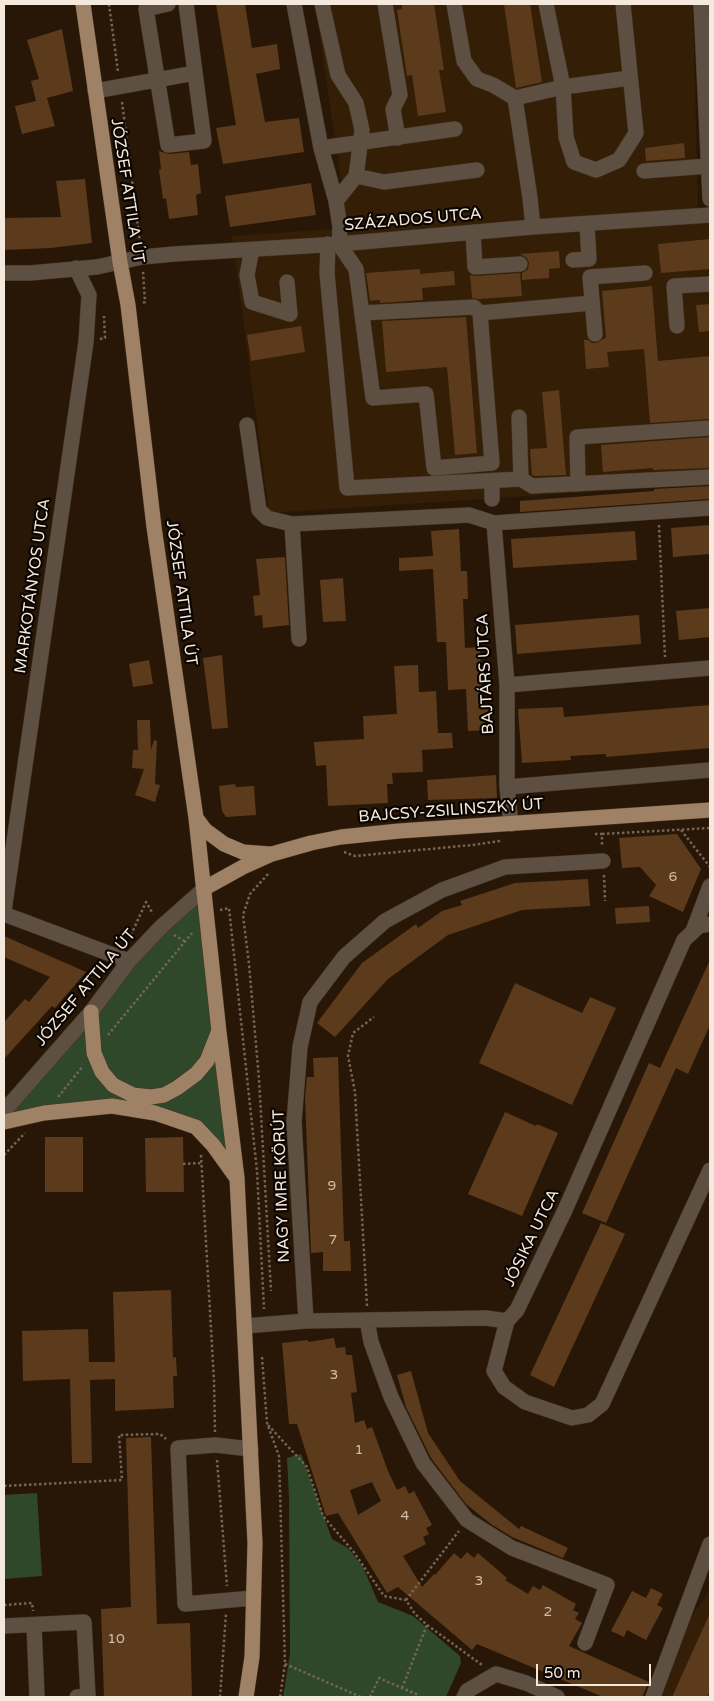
<!DOCTYPE html>
<html>
<head>
<meta charset="utf-8">
<style>
  body { margin:0 }
  #map { position:relative; width:714px; height:1701px; overflow:hidden; background:#281706; font-family:"Varela Round",sans-serif }
  canvas { display:block }
  .frame { position:absolute; inset:0; border:5px solid #f5e9de; pointer-events:none }
  .scale { position:absolute; left:536px; top:1664px; width:115px; height:22px; box-sizing:border-box; border:2px solid #f5e9de; border-top:0; padding-left:6px; font-size:15px; line-height:18px; white-space:nowrap; color:#f5e9de; -webkit-text-stroke:4px #0b0501; paint-order:stroke }
</style>
</head>
<body>
<div id="map">
<canvas width="714" height="1701"></canvas>
<div class="frame"></div>
<div class="scale">50 m</div>
</div>
<script>
const c = document.querySelector('canvas').getContext('2d');
c.lineJoin = 'round';
function fill(path, color) {
  c.fillStyle = color;
  c.fill(path, 'evenodd');
}
function shape(rows) {
  const path = new Path2D();
  for (const r of rows) {
    path.moveTo(r[0], r[1]);
    for (let i = 2; i < r.length; i += 2) path.lineTo(r[i], r[i + 1]);
  }
  return path;
}
function stroke(path, color, width, dash) {
  c.strokeStyle = color;
  c.lineWidth = width;
  c.lineCap = dash ? 'butt' : 'round';
  c.setLineDash(dash || []);
  c.stroke(path);
}
function drawText(font, color, halo, rows, align = 'center') {
  c.font = font + ' "Varela Round",sans-serif';
  c.lineWidth = 4.5;
  c.setLineDash([]);
  c.textBaseline = 'middle';
  c.strokeStyle = halo;
  c.fillStyle = color;
  for (const [text, x, y, turn = 0] of rows) {
    c.save();
    c.translate(x, y);
    c.rotate((+turn || 0) * Math.PI / 180);
    c.textAlign = isNaN(turn) ? turn : align;
    if (halo) c.strokeText(text, 0, 0);
    c.fillText(text, 0, 0);
    c.restore();
  }
}
fill(shape([
  [315,4,693,4,698,208,700,221,710,221,710,484,269,513,232,236,348,228],
  [710,1589,710,1697,644,1697,657,1671]
]), '#341e06');
fill(shape([
  [205,888,237,1178,196,1127,112,1106,4,1122,4,1111],
  [301,1454,332,1539,348,1548,363,1567,378,1602,413,1616,460,1656,461,1663,446,1697,283,1697,290,1654,289,1498,287,1458],
  [37,1493,42,1576,4,1579,4,1495]
]), '#2f4829');
fill(shape([
  [216,4,245,4,252,48,277,44,280,69,256,74,265,122,299,118,304,152,223,164,216,128,236,125],
  [402,4,434,4,444,70,439,70,446,112,418,116,412,75,407,76,397,10,402,9],
  [504,4,530,4,542,82,516,88],
  [62,29,73,91,47,98,55,126,22,134,15,106,36,101,31,81,39,79,27,40],
  [684,143,685,158,646,161,645,148],
  [159,151,169,154,189,152,191,165,198,164,201,193,196,195,198,215,169,219,166,198,163,199,159,170,161,169],
  [85,179,92,243,51,248,5,250,4,218,61,217,56,181],
  [311,183,316,215,230,227,225,196],
  [710,239,710,269,661,273,658,244],
  [559,251,560,268,549,269,549,278,522,280,522,273,528,269,529,263,527,258,520,254],
  [420,269,420,274,454,271,455,285,422,288,423,300,380,303,380,300,370,301,366,273],
  [520,273,522,296,479,299,472,298,470,275,476,276],
  [652,286,658,361,710,356,710,419,650,423,644,349,607,352,609,367,586,369,584,340,588,340,592,343,596,343,603,339,606,338,602,291],
  [710,304,710,331,699,332,696,305],
  [466,317,477,453,455,455,447,367,386,372,382,321],
  [301,326,305,352,251,361,247,335],
  [559,390,566,475,535,476,532,475,530,449,547,448,542,392],
  [710,437,710,468,653,470,653,468,603,472,601,445],
  [710,486,710,499,520,512,520,501,654,491,654,489],
  [710,525,710,554,673,557,671,528],
  [459,529,461,571,467,571,468,599,463,599,465,648,480,647,482,707,491,707,492,730,468,731,466,689,448,690,446,642,437,642,433,569,399,571,399,558,433,556,431,531],
  [635,531,637,560,513,568,511,539],
  [285,557,289,625,263,628,262,615,255,616,253,596,260,595,256,559],
  [343,578,346,621,323,622,320,580],
  [710,608,710,637,679,640,676,611],
  [639,615,641,644,517,654,515,625],
  [222,655,228,728,212,729,203,658],
  [149,660,153,684,133,687,129,664],
  [418,665,419,692,436,691,438,733,452,733,453,748,422,750,423,772,392,773,393,784,387,784,388,803,328,806,326,765,316,766,314,742,364,739,363,716,397,714,394,666],
  [710,705,710,748,606,757,606,754,570,756,571,760,522,763,518,709,563,707,564,717],
  [137,720,150,720,151,750,154,740,157,741,155,784,160,785,155,802,135,795,144,769,132,768,133,750,138,750],
  [496,775,497,798,428,800,427,780],
  [235,784,236,787,254,786,256,815,226,817,222,811,219,786],
  [677,834,701,869,683,912,649,896,656,885,640,867,622,868,619,838],
  [588,879,590,906,522,910,448,935,388,979,335,1037,317,1023,362,963,416,924,418,928,442,911,462,905,460,901,515,883],
  [649,906,650,922,616,924,615,908],
  [4,936,86,972,55,1008,52,1006,4,1059,4,1022,25,999,29,1002,50,977,4,957],
  [710,960,710,1025,688,1074,676,1068,606,1223,582,1213,649,1063,660,1068],
  [515,983,582,1013,590,997,616,1008,572,1105,479,1063],
  [338,1057,344,1241,350,1241,351,1271,323,1271,323,1252,311,1253,305,1097,307,1077,314,1077,313,1058],
  [505,1112,536,1126,537,1124,558,1133,522,1216,468,1194],
  [45,1137,83,1137,83,1192,45,1192],
  [183,1137,184,1192,146,1192,145,1138],
  [601,1223,625,1234,554,1387,530,1375],
  [171,1290,173,1358,176,1357,177,1376,173,1376,174,1408,115,1411,115,1379,90,1380,92,1463,72,1463,70,1379,23,1381,22,1331,88,1329,89,1362,115,1362,113,1292],
  [334,1338,336,1348,345,1347,346,1355,352,1355,357,1392,351,1393,355,1423,364,1420,367,1429,372,1427,388,1471,397,1490,405,1486,409,1494,414,1491,432,1525,426,1528,429,1534,423,1537,426,1544,403,1556,422,1587,434,1574,435,1575,454,1553,461,1559,467,1552,474,1558,478,1553,507,1578,505,1580,528,1594,533,1586,540,1590,543,1585,576,1604,573,1610,579,1613,575,1619,582,1623,569,1646,649,1682,642,1697,603,1697,477,1644,472,1650,398,1587,387,1593,338,1513,326,1516,297,1424,289,1424,282,1343,308,1340,308,1342],
  [372,1482,381,1501,358,1515,350,1490],
  [411,1371,428,1433,460,1481,519,1529,521,1526,568,1548,563,1558,512,1537,491,1524,466,1504,431,1458,406,1407,397,1375],
  [151,1437,157,1624,190,1623,192,1697,104,1697,101,1609,131,1607,126,1438],
  [651,1588,663,1594,657,1605,663,1608,646,1640,627,1630,624,1637,611,1631,632,1591,646,1598],
  [710,1613,710,1691,707,1697,672,1697]
]), '#5b3b1b');
const minor = shape([
  [168,4,146,9,168,145,204,141,186,4],
  [294,4,321,148,336,201,340,227,339,244,356,269,373,398,426,394,434,468,492,463,480,313,474,307,362,313],
  [322,4,338,75,356,103,362,130,356,176,336,201],
  [385,4,400,95,393,109,398,138],
  [454,4,464,61,477,79,493,85,515,98,563,87,630,78],
  [546,4,563,87,566,137,574,162,596,170,619,160,636,133,623,4],
  [701,4,710,199],
  [95,91,195,73],
  [515,98,530,198,533,227],
  [321,148,455,129],
  [644,171,708,166],
  [356,176,384,182,477,170],
  [473,232,475,267,520,264],
  [328,244,327,273,347,488,521,479,519,417],
  [251,254,247,275,252,302,290,314,287,282],
  [573,260,589,259,587,224],
  [4,273,30,273,97,267,142,257,174,254,339,244,533,227,710,215],
  [480,313,592,303],
  [677,326,674,286,710,284],
  [595,334,590,277,645,273],
  [247,425,259,510,267,518,292,524,469,515,494,523,710,508],
  [521,479,532,486,710,477],
  [492,481,492,499],
  [578,484,577,437,710,428],
  [494,523,507,685,507,787,511,824],
  [292,524,299,639],
  [507,685,710,668],
  [507,787,710,770],
  [4,911,86,342,89,295,76,268],
  [4,914,129,961],
  [710,924,699,926,684,940,565,1210,517,1310,507,1321,494,1371,504,1387,525,1402,572,1418,588,1415,602,1404,710,1170],
  [693,931,710,886],
  [4,1111,91,1012,129,961,161,927,205,888],
  [367,1320,371,1342,391,1397,423,1463,467,1520,512,1548,607,1585,585,1643],
  [306,1321,294,1122,300,1047,310,1002,344,957,385,921,442,890,505,867,603,861],
  [245,1326,306,1321,367,1320,486,1318,507,1321],
  [251,1449,215,1445,178,1448,185,1604,253,1598],
  [34,1625,37,1697],
  [4,1626,84,1622,88,1696,77,1697],
  [464,1697,467,1691,496,1674,526,1683,557,1697],
  [653,1697,710,1544]
]);
const major = shape([
  [83,4,120,262,128,305,154,527,196,818,219,1032,237,1178,255,1543,252,1657,246,1697],
  [196,818,205,830,224,844,243,852,270,854],
  [205,888,243,867,272,854,311,843,341,837,399,831,710,810],
  [91,1012,94,1053,102,1072,113,1085,133,1095,151,1097,164,1095,177,1088,196,1074,207,1061,218,1033],
  [4,1122,44,1113,112,1106,155,1113,196,1127,213,1145,236,1177]
]);
stroke(minor, '#453424', 16);
stroke(major, '#453424', 16);
stroke(shape([
  [109,4,118,72],
  [122,102,140,243],
  [143,303,145,302,143,271],
  [100,339,105,338,104,316],
  [659,525,665,657],
  [681,830,710,867],
  [595,834,602,834,602,847],
  [602,834,710,828],
  [344,852,355,856,472,845,500,841],
  [268,874,250,894,243,915,249,964,259,1079,271,1291],
  [604,875,605,901],
  [220,910,229,908,257,1171,264,1309],
  [131,935,146,902,153,914],
  [174,935,186,942],
  [108,1035,192,933],
  [58,1097,83,1066],
  [4,1155,25,1133],
  [201,1155,214,1381,215,1432],
  [183,1164,202,1163],
  [367,1306,355,1092,348,1056,353,1033,374,1017],
  [262,1357,267,1423,279,1456,285,1664,280,1697],
  [268,1425,307,1467,323,1516,353,1551,384,1596,406,1600,415,1614,427,1625,482,1665],
  [217,1460,227,1586],
  [4,1486,122,1480,119,1435,160,1434,166,1439],
  [406,1600,459,1531],
  [4,1605,32,1603,33,1611],
  [285,1664,361,1697],
  [402,1688,427,1625],
  [220,1697,226,1614],
  [370,1697,379,1678,416,1694,415,1697]
]), '#746556', 2.5, [2.5, 2.5]);
stroke(minor, '#5d4f41', 15);
stroke(major, '#9f8265', 15);
drawText('14px', '#cebead', null, [
  ["6",673,877],
  ["9",332,1186],
  ["7",333,1240],
  ["3",334,1375],
  ["1",359,1450],
  ["4",405,1516],
  ["3",479,1581],
  ["2",548,1612],
  ["10",116,1639]
]);
drawText('16px', '#f5e9de', '#0b0501', [
  ["JÓZSEF ATTILA ÚT",127,191,81],
  ["SZÁZADOS UTCA",413,220,-5],
  ["MARKOTÁNYOS UTCA",33,586,-82],
  ["JÓZSEF ATTILA ÚT",181,593,82],
  ["BAJTÁRS UTCA",486,674,-93],
  ["BAJCSY-ZSILINSZKY ÚT",451,811,-4],
  ["JÓZSEF ATTILA ÚT",86,988,-50],
  ["NAGY IMRE KÖRÚT",282,1186,-92],
  ["JÓSIKA UTCA",532,1238,-64]
]);
</script>
</body>
</html>
